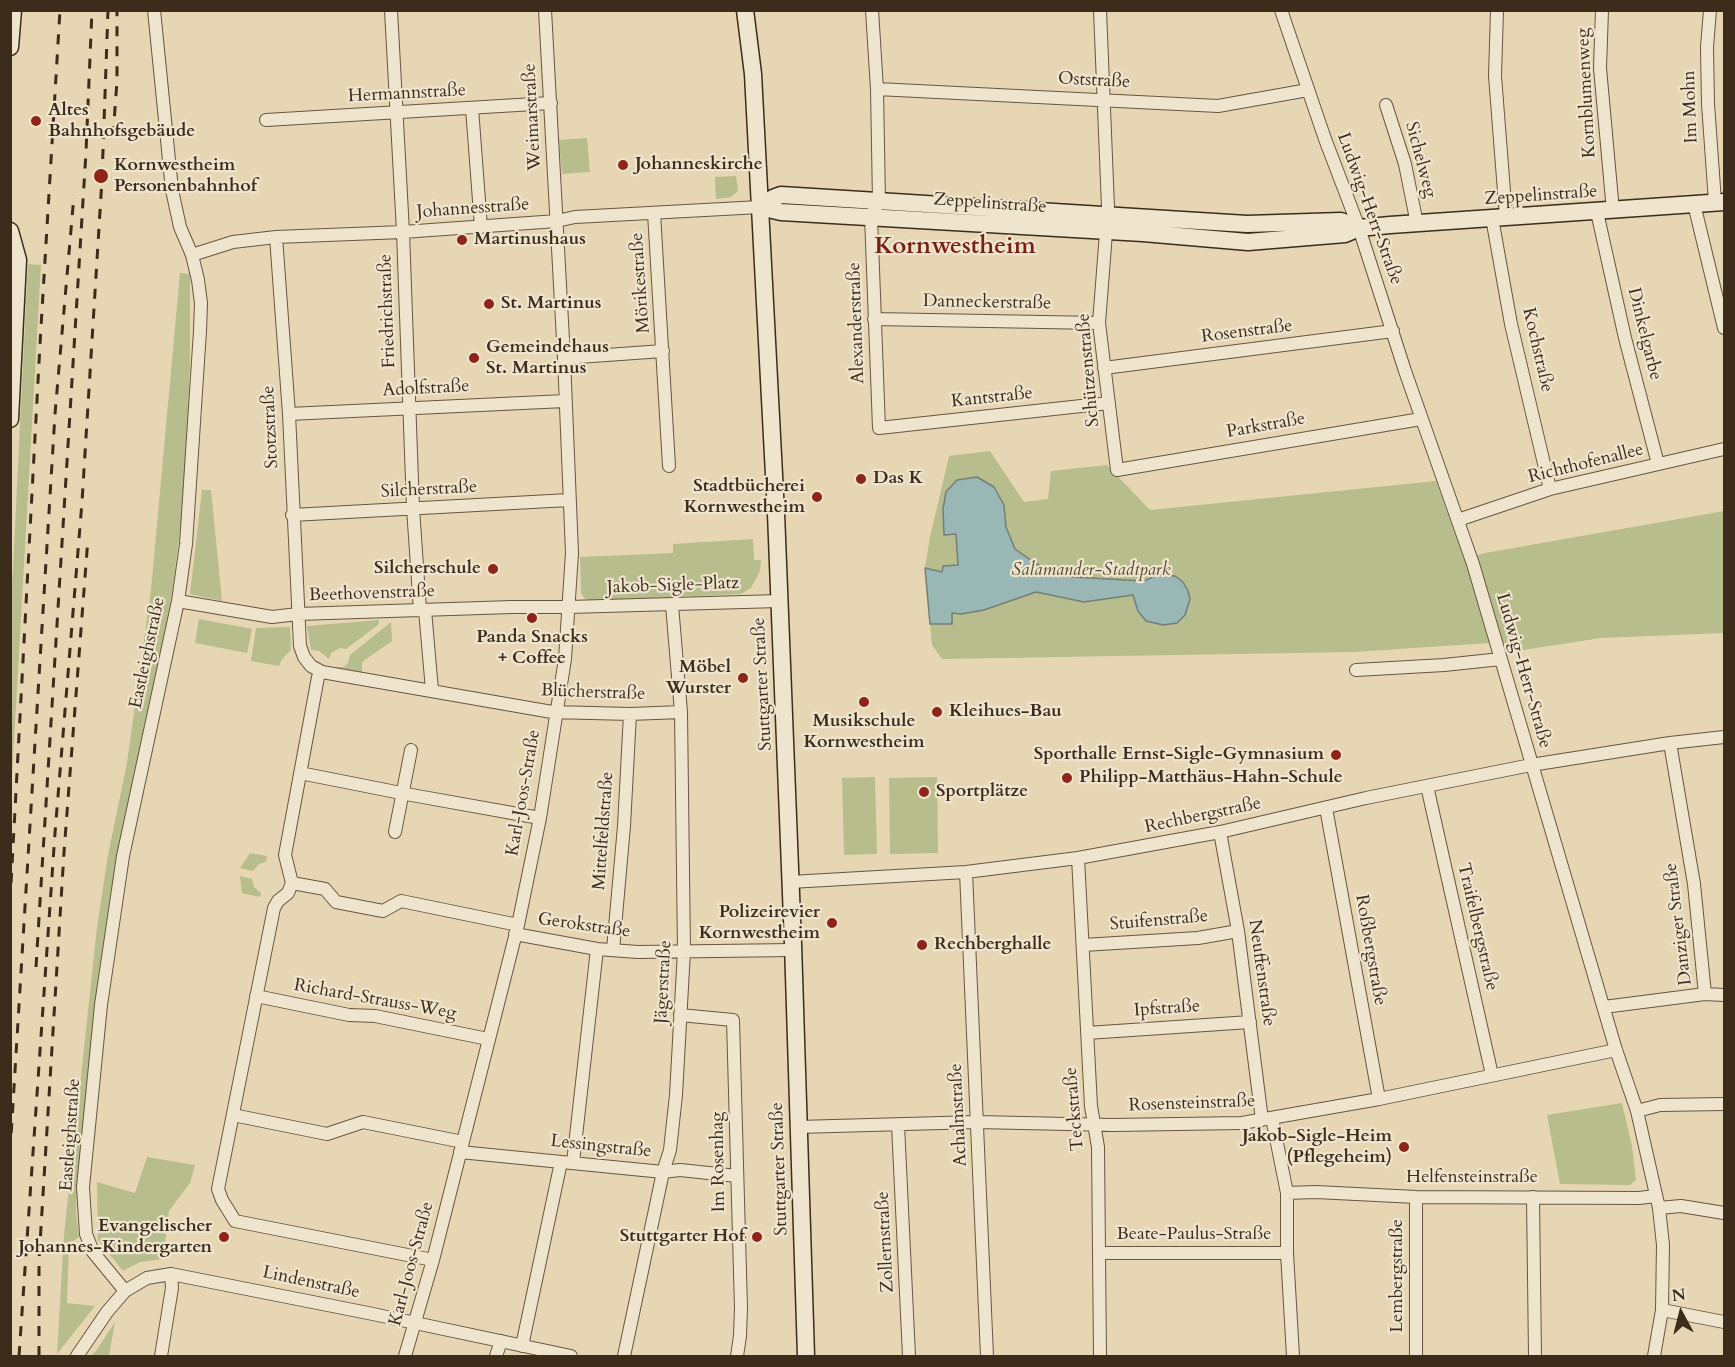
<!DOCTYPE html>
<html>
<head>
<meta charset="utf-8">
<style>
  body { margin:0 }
  #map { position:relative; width:1735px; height:1367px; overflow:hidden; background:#e7d6b3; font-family:Cardo,serif }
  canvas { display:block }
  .frame { position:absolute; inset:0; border:12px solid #3c2c1b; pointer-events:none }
  .north { position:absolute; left:1651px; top:1283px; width:60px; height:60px; -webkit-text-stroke:4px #efe4ce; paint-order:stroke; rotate:353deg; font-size:16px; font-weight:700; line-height:24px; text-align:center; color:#3c2c1b }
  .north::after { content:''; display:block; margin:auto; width:21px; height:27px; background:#3c2c1b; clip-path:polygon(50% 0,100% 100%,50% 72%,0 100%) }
</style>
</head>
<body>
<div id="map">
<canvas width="1735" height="1367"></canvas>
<div class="frame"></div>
<div class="north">N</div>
</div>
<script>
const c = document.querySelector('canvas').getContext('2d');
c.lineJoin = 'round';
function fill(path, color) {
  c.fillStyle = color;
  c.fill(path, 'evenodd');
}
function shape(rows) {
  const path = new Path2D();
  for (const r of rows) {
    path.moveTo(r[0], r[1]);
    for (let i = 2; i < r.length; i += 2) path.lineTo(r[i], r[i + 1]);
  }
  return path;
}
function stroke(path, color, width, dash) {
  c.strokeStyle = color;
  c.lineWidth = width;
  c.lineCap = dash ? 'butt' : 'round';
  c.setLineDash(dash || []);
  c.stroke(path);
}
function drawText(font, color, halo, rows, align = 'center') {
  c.font = font + ' Cardo,serif';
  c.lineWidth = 4.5;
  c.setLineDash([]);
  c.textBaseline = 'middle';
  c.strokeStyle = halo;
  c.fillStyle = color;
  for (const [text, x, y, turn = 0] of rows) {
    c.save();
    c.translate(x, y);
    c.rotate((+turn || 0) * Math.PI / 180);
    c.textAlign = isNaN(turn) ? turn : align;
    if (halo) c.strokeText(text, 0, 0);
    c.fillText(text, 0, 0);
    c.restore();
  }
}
fill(shape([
  [587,138,590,172,562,174,559,140],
  [736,176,738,191,731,197,716,199,715,177],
  [28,264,41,265,11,794,11,607],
  [180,273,190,274,190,362,185,488,172,593,134,785,97,1004,77,1180,76,1212,79,1237,69,1244,67,1303,95,1306,57,1354,64,1235,97,927,108,855,127,763,151,590],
  [990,451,1024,502,1048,499,1051,471,1107,465,1150,510,1436,481,1464,559,1485,553,1724,511,1724,633,1601,638,1510,652,1507,643,1490,643,1353,652,942,659,932,645,925,568,930,537,949,456],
  [202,490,211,490,222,601,190,594],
  [753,539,754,560,761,560,760,571,751,588,741,594,590,601,584,598,581,592,580,557,673,553,673,544],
  [199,619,252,629,247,653,195,643],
  [379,620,378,625,346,649,340,648,331,653,329,659,319,651,311,650,307,626],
  [391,622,392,641,362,662,362,674,335,670,336,667,344,667,348,663,350,655],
  [290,627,291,650,282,659,279,666,251,661,256,628],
  [875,777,877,854,844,855,842,778],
  [937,777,938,853,890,854,889,778],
  [250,853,267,856,266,862,259,864,253,871,240,868],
  [240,876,252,879,254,887,261,893,260,897,242,893],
  [1622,1103,1632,1146,1636,1180,1630,1185,1560,1184,1547,1115],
  [147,1157,195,1165,190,1183,169,1211,163,1259,140,1262,123,1271,98,1240,97,1182,135,1193],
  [115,1322,109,1356,91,1356,96,1351]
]), '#b7bd8c');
const water = shape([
  [977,477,994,487,1004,505,1006,527,1015,549,1035,563,1052,572,1073,577,1144,581,1157,575,1175,576,1183,582,1188,591,1190,599,1185,615,1177,623,1163,625,1146,621,1138,611,1133,595,1084,602,1036,592,984,610,961,614,952,613,952,624,930,624,925,568,942,572,943,566,958,565,956,534,944,535,943,509,946,492,957,480,977,477]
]);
fill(water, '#99b7b5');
stroke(water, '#747f77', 1.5);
const street = shape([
  [391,10,403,232,413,508,420,610],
  [872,10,877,89,879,202,871,216,879,428,1109,403],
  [1100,10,1108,207,1099,323,1117,470,1421,419],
  [1281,10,1325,139,1359,228,1405,371,1473,564,1616,1050,1637,1111,1659,1208,1663,1245,1662,1310,1654,1356],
  [1497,10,1495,76,1506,217],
  [1602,10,1600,68,1613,211],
  [1710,10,1707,47,1708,104,1715,202],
  [877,89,1218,106,1308,90],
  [1386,105,1405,164,1417,224],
  [472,108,481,227],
  [266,120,551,103],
  [1694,204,1724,328],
  [1597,212,1625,338,1658,464],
  [654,213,669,466],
  [1492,218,1511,324,1550,489],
  [276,237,289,414,300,646,304,657,311,666,322,672,552,712,630,714,681,712],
  [192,255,233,242,276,237,403,232,557,221,575,217,760,207],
  [874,319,1099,323],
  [564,358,663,351],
  [1104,368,1393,331],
  [289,414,565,401],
  [292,515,569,500],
  [1458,520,1550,489,1724,449],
  [178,601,272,617,298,614,512,607,569,607,779,601],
  [425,610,432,690],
  [1356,670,1444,665,1501,659],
  [318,677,285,855,292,883,288,893,278,901,274,908,218,1189,222,1200,235,1221,433,1260],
  [1670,743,1694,884,1705,994],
  [300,773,406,794,540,818],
  [1427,786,1492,1075],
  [1326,808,1379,1099],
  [395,832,411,750],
  [1220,832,1238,931,1262,1120],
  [1078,858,1091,1106,1098,1147,1100,1356],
  [966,872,987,1356],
  [790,882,966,872,1078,858,1220,832,1366,798,1531,765,1670,743,1724,737],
  [292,883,325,889,336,902,383,911,401,901,518,925],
  [515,934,597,949,638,952,793,950],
  [1083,945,1198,938,1238,931],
  [613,950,624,826,630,714],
  [256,996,349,1015,375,1016,488,1039],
  [1604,1007,1705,994,1724,995],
  [680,1015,733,1020,741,1308,740,1336,737,1356],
  [1087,1033,1250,1022],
  [1637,1111,1660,1105,1724,1104],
  [233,1115,327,1134,363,1122,463,1142],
  [1272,1118,1287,1193,1287,1253,1293,1356],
  [898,1125,909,1356],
  [798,1127,977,1122,1113,1125,1242,1123,1379,1099,1616,1050],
  [460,1152,663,1172,680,1170,737,1176],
  [573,1163,597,949],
  [1287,1193,1316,1192,1416,1197,1639,1198,1656,1196],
  [1533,1197,1535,1356],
  [1659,1208,1681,1206,1724,1213],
  [1100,1253,1287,1253],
  [125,1291,93,1252,86,1234,83,1187,101,1005,123,856,178,601,186,544,200,331,201,303,198,280,192,255,180,227,172,190,154,10],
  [1662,1310,1724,1322],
  [522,1346,561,1162],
  [77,1356,107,1312,125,1291,147,1278,171,1274,368,1313,571,1356],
  [161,1356,172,1288,171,1274],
  [405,1356,433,1260,518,925,540,818,565,659,572,553,564,358,545,10],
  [496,1356,501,1341],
  [624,1356,663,1172,670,1150,676,1095,684,951,681,712,672,605],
  [1416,1356,1416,1197]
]);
const secondary = shape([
  [745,10,753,74,776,513,793,944,806,1356],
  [10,47,13,10],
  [760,207,781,212,1143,233,1248,242,1345,234,1359,228,1390,225,1724,202],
  [760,207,773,198,781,195,1247,224,1341,221,1359,228],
  [10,231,18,260,10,419]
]);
stroke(street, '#675641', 14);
stroke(secondary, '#3c2c1b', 19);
stroke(street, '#efe4ce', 12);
stroke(secondary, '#efe4ce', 16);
stroke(shape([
  [113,136,117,81,117,10],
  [10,903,40,344,60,10],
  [36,967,86,152,92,10],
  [10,1153,55,414,74,195],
  [19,1356,55,833,82,502,102,179,108,10],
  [39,1356,39,1260,64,852,88,538]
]), '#3c2c1b', 3, [10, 10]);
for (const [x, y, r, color] of [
  [36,121,6,"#8f2418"],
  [623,165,6,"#8f2418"],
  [101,176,8,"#8f2418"],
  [462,240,6,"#8f2418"],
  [489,304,6,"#8f2418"],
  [474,358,6,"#8f2418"],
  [861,479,6,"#8f2418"],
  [817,497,6,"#8f2418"],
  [493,569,6,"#8f2418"],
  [532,618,6,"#8f2418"],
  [743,678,6,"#8f2418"],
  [864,702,6,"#8f2418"],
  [937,712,6,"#8f2418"],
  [1336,755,6,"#8f2418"],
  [1067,778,6,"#8f2418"],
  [924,792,6,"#8f2418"],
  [832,923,6,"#8f2418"],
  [922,945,6,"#8f2418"],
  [1404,1147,6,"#8f2418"],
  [224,1237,6,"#8f2418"],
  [757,1237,6,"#8f2418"]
]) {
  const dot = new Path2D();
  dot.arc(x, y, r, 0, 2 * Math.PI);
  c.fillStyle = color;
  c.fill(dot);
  stroke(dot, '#efe4ce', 2);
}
drawText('18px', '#3c2c1b', '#efe4ce', [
  ["Oststraße",1094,81,3],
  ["Kornblumenweg",1587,93,-93],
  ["Hermannstraße",407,94,-3],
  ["Im Mohn",1691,107,-92],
  ["Weimarstraße",533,117,-93],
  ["Sichelweg",1420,160,75],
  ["Zeppelinstraße",1541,196,-4],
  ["Zeppelinstraße",990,204,4],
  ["Johannesstraße",473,209,-4],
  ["Ludwig-Herr-Straße",1369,209,70],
  ["Mörikestraße",641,283,-94],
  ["Danneckerstraße",987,303,1],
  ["Friedrichstraße",388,311,-92],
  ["Alexanderstraße",857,323,-92],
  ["Rosenstraße",1247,332,-7],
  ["Dinkelgarbe",1644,334,76],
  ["Kochstraße",1537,350,77],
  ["Schützenstraße",1089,370,-95],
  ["Adolfstraße",426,389,-3],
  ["Kantstraße",992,398,-6],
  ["Parkstraße",1266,426,-10],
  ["Stotzstraße",271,427,-93],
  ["Richthofenallee",1586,464,-14],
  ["Silcherstraße",429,490,-3],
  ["Jakob-Sigle-Platz",673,586,-2],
  ["Beethovenstraße",372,594,-2],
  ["Eastleighstraße",148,653,-78],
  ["Ludwig-Herr-Straße",1523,671,74],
  ["Stuttgarter Straße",763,684,-93],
  ["Blücherstraße",593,693,2],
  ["Karl-Joos-Straße",524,793,-80],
  ["Rechbergstraße",1203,816,-12],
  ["Mittelfeldstraße",604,831,-86],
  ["Stuifenstraße",1159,921,-5],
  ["Danziger Straße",1679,924,-97],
  ["Gerokstraße",584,926,8],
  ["Traifelbergstraße",1477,927,77],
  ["Roßbergstraße",1370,950,80],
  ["Neuffenstraße",1261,973,82],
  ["Jägerstraße",664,982,-87],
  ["Richard-Strauss-Weg",375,1000,10],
  ["Ipfstraße",1167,1009,-4],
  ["Rosensteinstraße",1192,1104,-2],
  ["Teckstraße",1075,1109,-95],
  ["Achalmstraße",959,1115,-93],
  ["Eastleighstraße",71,1135,-86],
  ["Lessingstraße",601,1147,6],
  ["Im Rosenhag",719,1162,-91],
  ["Stuttgarter Straße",780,1169,-92],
  ["Helfensteinstraße",1472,1178],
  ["Beate-Paulus-Straße",1194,1235],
  ["Zollernstraße",886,1242,-93],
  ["Karl-Joos-Straße",412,1264,-75],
  ["Lembergstraße",1398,1276,-90],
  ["Lindenstraße",311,1283,12]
]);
drawText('bold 18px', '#3c2c1b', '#efe4ce', [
  ["Altes",48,111],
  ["Bahnhofsgebäude",48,132],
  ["Johanneskirche",635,165],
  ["Kornwestheim",114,166],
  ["Personenbahnhof",114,187],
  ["Martinushaus",474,240],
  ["St. Martinus",501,304],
  ["Gemeindehaus",486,348],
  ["St. Martinus",486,369],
  ["Das K",873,479],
  ["Stadtbücherei",805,487,"right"],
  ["Kornwestheim",805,508,"right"],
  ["Silcherschule",481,569,"right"],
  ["Panda Snacks",532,638,"center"],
  ["+ Coffee",532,659,"center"],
  ["Möbel",731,668,"right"],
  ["Wurster",731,689,"right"],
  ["Kleihues-Bau",949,712],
  ["Musikschule",864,722,"center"],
  ["Kornwestheim",864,743,"center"],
  ["Sporthalle Ernst-Sigle-Gymnasium",1324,755,"right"],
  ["Philipp-Matthäus-Hahn-Schule",1079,778],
  ["Sportplätze",936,792],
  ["Polizeirevier",820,913,"right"],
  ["Kornwestheim",820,934,"right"],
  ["Rechberghalle",934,945],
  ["Jakob-Sigle-Heim",1392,1137,"right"],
  ["(Pflegeheim)",1392,1158,"right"],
  ["Evangelischer",212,1227,"right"],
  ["Johannes-Kindergarten",212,1248,"right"],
  ["Stuttgarter Hof",745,1237,"right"]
], 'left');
drawText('italic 18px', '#554932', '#efe4ce', [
  ["Salamander-Stadtpark",1091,571]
]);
drawText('bold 24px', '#7a1f14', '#efe4ce', [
  ["Kornwestheim",955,247]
]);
</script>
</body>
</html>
